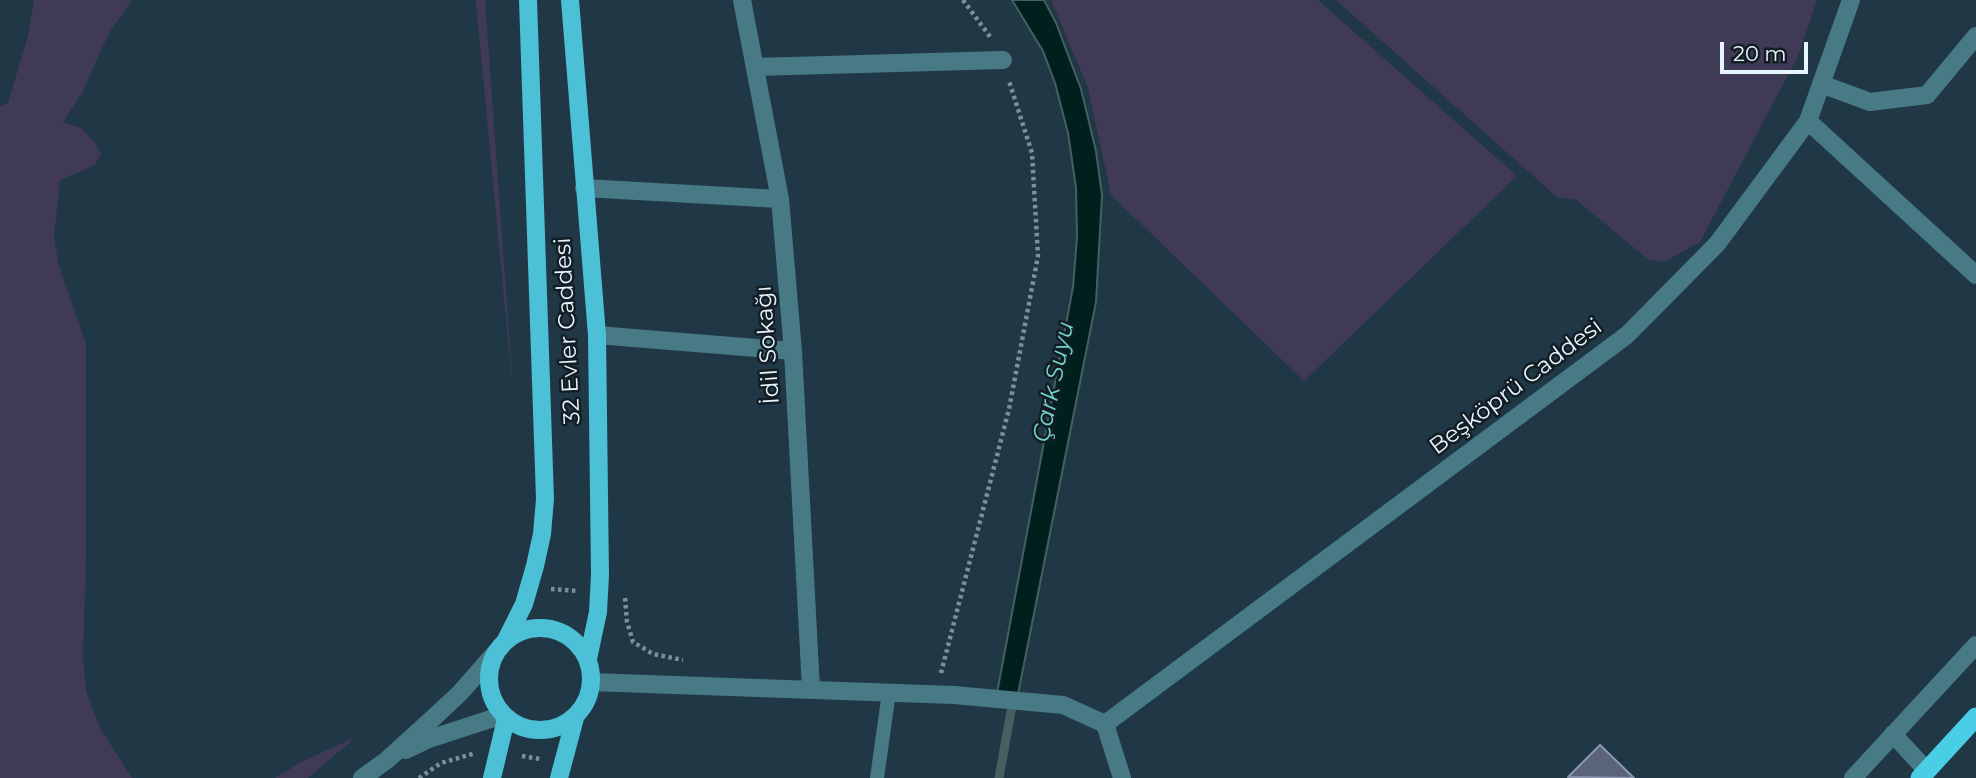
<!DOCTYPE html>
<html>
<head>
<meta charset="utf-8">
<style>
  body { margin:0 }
  #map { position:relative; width:1976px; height:778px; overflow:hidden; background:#203746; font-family:Montserrat,sans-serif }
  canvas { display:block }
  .scale { position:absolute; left:1720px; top:42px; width:88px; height:32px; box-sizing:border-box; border:4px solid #e7f5fe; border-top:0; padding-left:9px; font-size:21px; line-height:24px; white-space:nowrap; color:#e7f5fe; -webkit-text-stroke:5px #131d24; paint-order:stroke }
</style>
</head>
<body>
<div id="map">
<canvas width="1976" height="778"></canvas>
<div class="scale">20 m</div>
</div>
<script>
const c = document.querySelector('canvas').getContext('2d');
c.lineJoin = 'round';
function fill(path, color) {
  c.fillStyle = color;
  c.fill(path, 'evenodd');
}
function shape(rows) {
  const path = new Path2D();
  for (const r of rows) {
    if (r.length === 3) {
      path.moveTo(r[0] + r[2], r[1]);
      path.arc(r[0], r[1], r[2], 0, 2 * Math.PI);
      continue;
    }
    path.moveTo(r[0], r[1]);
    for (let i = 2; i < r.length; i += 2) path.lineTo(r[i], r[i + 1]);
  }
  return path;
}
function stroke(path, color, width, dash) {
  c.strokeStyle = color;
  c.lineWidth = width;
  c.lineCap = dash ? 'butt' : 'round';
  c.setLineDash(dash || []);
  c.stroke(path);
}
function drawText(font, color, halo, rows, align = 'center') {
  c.font = font + ' Montserrat,sans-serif';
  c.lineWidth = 5;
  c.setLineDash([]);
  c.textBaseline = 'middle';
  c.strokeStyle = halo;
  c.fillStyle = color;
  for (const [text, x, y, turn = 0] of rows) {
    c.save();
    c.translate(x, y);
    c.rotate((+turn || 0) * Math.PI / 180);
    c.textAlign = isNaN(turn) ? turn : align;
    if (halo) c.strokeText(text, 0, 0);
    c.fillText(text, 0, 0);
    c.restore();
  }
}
fill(shape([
  [34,0,132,0,109,33,82,93,63,122,81,128,94,141,101,154,94,166,60,180,54,236,59,266,86,344,86,558,83,656,86,691,100,728,132,778,0,778,0,107,8,103,28,36],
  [475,0,485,0,514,402,476,3],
  [1051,0,1318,0,1517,176,1304,381,1111,195,1088,88],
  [1336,0,1817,0,1799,54,1700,242,1664,262,1649,260,1575,199,1558,198],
  [356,737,308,778,275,778,303,761]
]), '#403a57');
const water = shape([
  [1012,0,1044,0,1056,23,1081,89,1096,151,1102,195,1096,302,1018,694,997,693,1073,287,1077,237,1076,188,1068,133,1055,83,1043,51,1012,0]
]);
fill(water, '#00201d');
stroke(water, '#456060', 2);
stroke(shape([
  [999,778,1013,700]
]), '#456060', 9);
const building = shape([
  [1600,745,1634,778,1568,777,1600,745]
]);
fill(building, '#59637a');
stroke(building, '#8c98b0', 2);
stroke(shape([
  [963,0,991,38],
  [551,589,577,591],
  [625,598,627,622,633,642,653,654,683,660],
  [941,673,1009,409,1038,256,1032,153,1009,81],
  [522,756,540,759],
  [419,778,441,763,476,753]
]), '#7d8f9c', 4.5, [3.5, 3.5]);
stroke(shape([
  [877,778,889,692]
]), '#487a85', 14);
stroke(shape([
  [742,0,780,199,793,351,811,689],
  [755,67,1003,60],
  [1821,84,1870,102,1927,95,1976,36],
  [1808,121,1976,275],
  [584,188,780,199],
  [597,335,793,351],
  [591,682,954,695,1063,705,1105,724,1122,778],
  [1105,724,1627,335,1717,244,1808,121,1851,0],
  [1893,734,1927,771],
  [1853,778,1976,645]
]), '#487a85', 18);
stroke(shape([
  [406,750,429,739,503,715],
  [362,778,387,760,431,720,460,693,496,652]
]), '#487a85', 18);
stroke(shape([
  [570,0,597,335,600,575,598,612,588,659],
  [540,679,51],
  [506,640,524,604,535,566,542,534,545,499,528,0],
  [492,778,506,719],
  [559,778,575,718]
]), '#4cc0d6', 18);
stroke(shape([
  [1920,778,1976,717]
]), '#4acee6', 19);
drawText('23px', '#e7f5fe', '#131d24', [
  ["32 Evler Caddesi",568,331,-93],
  ["İdil Sokağı",768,345,-94],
  ["Beşköprü Caddesi",1516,387,-37]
]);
drawText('italic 24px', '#71d5c9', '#131d24', [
  ["Çark Suyu",1054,382,-78]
]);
</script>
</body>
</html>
